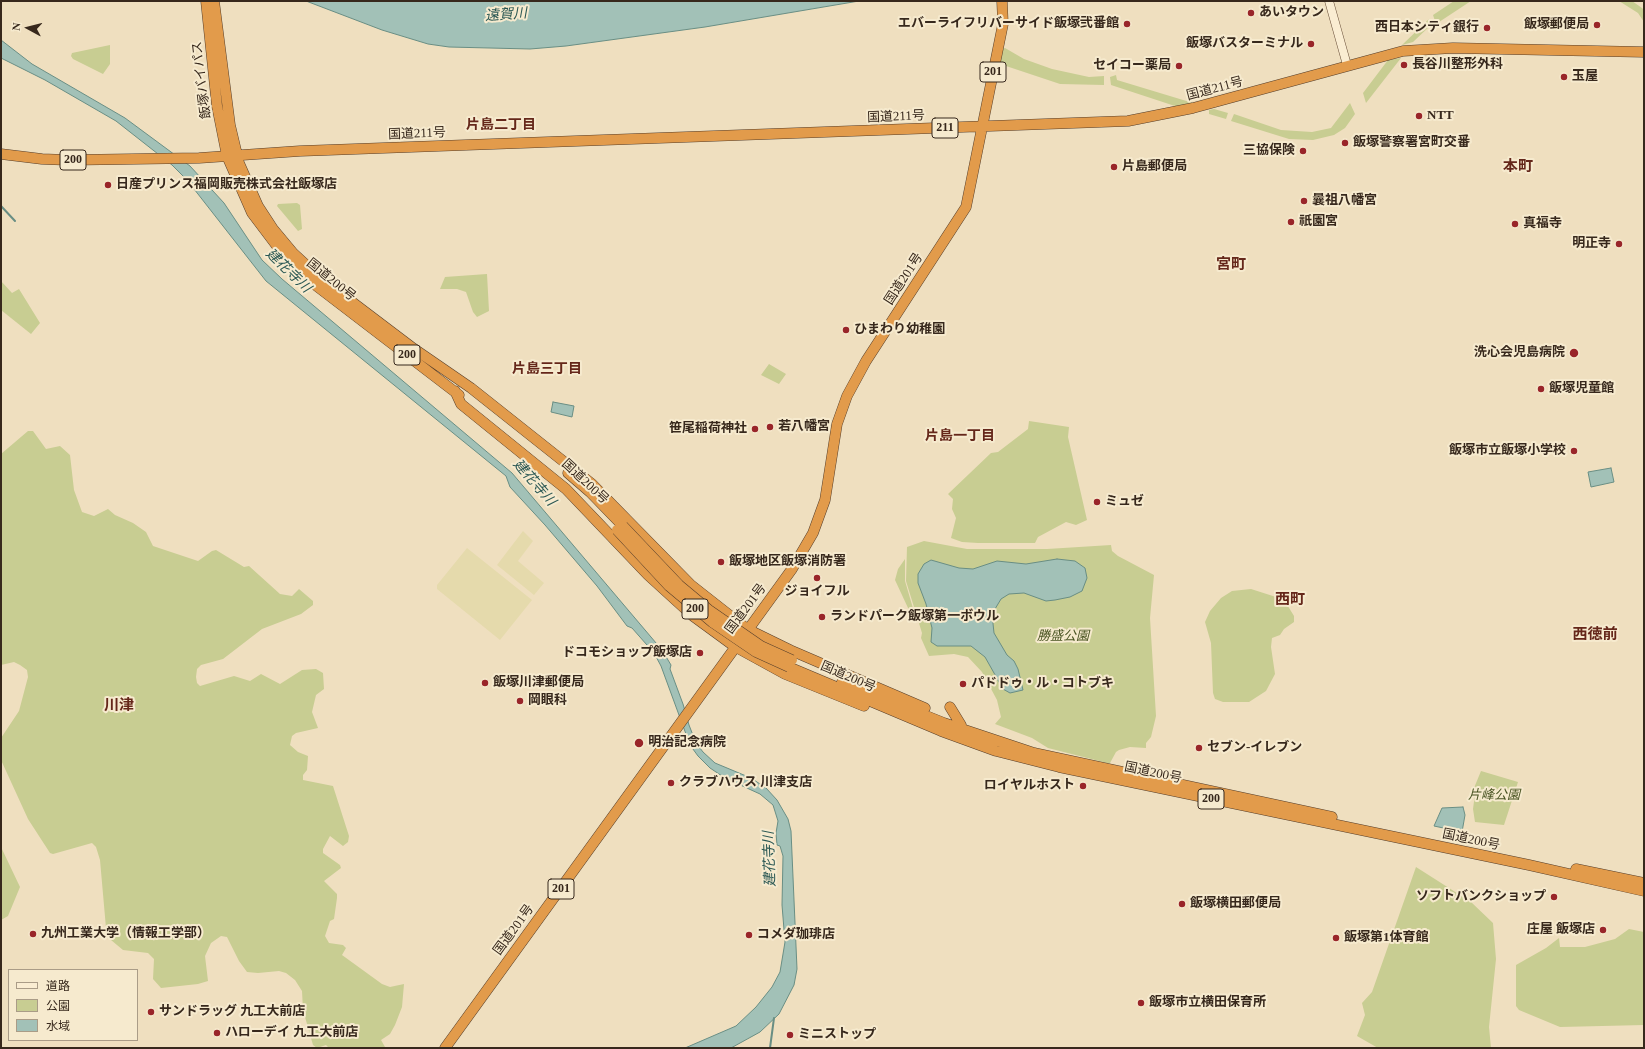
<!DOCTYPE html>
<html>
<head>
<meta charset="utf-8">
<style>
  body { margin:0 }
  #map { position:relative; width:1645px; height:1049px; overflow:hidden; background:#efdfbf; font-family:"Times New Roman","Noto Sans JP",serif }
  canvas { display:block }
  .frame { position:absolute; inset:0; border:2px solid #37281c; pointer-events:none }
  .legend { position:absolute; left:8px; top:969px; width:130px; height:72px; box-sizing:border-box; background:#f6eace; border:1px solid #aa9c87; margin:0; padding:5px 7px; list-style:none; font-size:12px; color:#37281c }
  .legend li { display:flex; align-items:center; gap:8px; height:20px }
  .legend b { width:20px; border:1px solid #aa9c87 }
  .north { position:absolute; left:8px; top:8px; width:40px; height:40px; -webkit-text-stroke:3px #f6eace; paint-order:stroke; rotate:277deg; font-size:11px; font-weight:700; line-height:16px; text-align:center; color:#37281c }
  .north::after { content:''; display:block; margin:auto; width:14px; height:18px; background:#37281c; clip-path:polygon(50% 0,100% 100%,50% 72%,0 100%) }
</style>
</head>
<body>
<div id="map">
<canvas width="1645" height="1049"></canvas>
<div class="frame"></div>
<ul class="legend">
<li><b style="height:5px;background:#faedd2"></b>道路</li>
<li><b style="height:11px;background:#c8cd92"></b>公園</li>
<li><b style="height:11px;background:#a2c1b7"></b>水域</li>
</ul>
<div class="north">N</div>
</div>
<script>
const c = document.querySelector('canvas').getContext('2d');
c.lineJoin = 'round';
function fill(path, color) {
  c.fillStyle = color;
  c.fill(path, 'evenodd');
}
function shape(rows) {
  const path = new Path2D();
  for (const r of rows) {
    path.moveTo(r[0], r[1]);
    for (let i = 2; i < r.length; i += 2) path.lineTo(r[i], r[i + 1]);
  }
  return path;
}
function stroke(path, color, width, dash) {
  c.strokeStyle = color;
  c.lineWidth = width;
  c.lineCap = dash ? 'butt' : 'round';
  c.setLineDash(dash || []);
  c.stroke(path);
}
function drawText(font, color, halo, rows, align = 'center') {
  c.font = font + ' "Times New Roman","Noto Sans JP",serif';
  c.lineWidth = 4;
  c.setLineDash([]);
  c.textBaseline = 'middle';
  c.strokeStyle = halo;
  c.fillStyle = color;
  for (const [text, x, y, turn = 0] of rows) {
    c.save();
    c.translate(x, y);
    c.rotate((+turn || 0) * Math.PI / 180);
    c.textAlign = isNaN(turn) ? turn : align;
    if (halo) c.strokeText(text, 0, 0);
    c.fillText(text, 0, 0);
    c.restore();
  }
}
fill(shape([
  [523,531,533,541,518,561,544,583,534,595,497,565],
  [467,548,532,600,500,640,437,589,437,585]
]), '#e5daac');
fill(shape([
  [1454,1,1471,1,1436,24,1433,15],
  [1619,1,1632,1,1642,8,1644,10,1644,22,1638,13],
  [1429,19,1431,25,1413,42,1402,45],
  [110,45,110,64,103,74,73,59,71,56,72,53],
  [1005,48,1024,59,1052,69,1089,77,1104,76,1104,85,1060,84,1003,65,999,63,1002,49],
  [1401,58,1366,103,1363,93,1388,60],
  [1116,75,1117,80,1193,103,1178,107,1111,85,1110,77],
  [1350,103,1355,114,1345,128,1334,135,1313,140,1289,139,1231,121,1234,114,1281,130,1312,132,1331,128],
  [1214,109,1228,113,1226,119,1209,114,1209,110],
  [297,203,300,205,302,229,298,231,277,206,278,204],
  [487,274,489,311,477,317,473,312,466,292,457,289,440,289,445,277],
  [1,281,12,293,19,289,40,323,31,334,1,310],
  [769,364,786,374,779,384,761,375],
  [1029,421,1069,427,1068,437,1087,520,1076,525,1066,522,1038,537,1035,543,978,543,962,542,951,538,956,518,952,509,953,499,948,494,991,453,998,452,1028,429],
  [28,431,33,431,46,449,60,446,70,455,74,490,82,512,94,516,108,509,115,515,133,523,146,532,153,546,198,561,212,551,216,550,244,567,249,566,280,594,292,596,299,589,313,601,313,605,301,614,262,629,223,659,201,665,197,669,196,677,197,683,200,686,234,676,250,681,261,674,280,684,302,670,316,669,323,673,324,689,316,695,312,712,318,728,296,733,292,736,290,745,298,752,308,756,307,770,303,775,303,780,333,786,349,836,348,842,343,846,330,836,323,849,323,853,340,865,341,868,324,881,337,894,337,898,334,919,330,921,325,936,329,943,343,945,346,948,342,955,382,984,390,987,404,984,402,1007,395,1025,390,1034,381,1040,385,1047,329,1048,326,1045,317,1048,313,1045,303,1010,302,991,295,980,286,973,279,971,258,973,247,972,239,961,227,937,221,936,211,943,205,956,208,981,198,984,161,988,153,979,154,959,148,953,123,950,111,940,106,928,100,860,96,847,92,843,53,854,50,853,28,819,1,760,1,738,19,711,28,677,27,670,20,665,14,662,1,665,1,454],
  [924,541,967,549,1047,549,1111,545,1112,551,1118,556,1154,575,1150,618,1156,716,1151,737,1146,743,1146,748,1130,747,1119,750,1116,752,1110,763,1107,763,1048,748,1032,738,995,724,1001,717,997,700,982,672,968,657,954,654,929,656,921,638,922,633,906,581,907,547],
  [905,559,905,581,917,622,915,623,895,580,898,569],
  [1251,589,1276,597,1286,603,1294,616,1294,622,1284,629,1280,635,1272,638,1271,647,1275,674,1266,691,1249,702,1223,702,1215,699,1213,693,1211,643,1205,622,1210,611,1221,598,1232,591],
  [1481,771,1518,782,1504,825,1475,822,1473,809,1475,794,1474,788],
  [1,847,20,887,8,916,1,920],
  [1416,867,1471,902,1493,923,1496,959,1489,1027,1491,1048,1378,1048,1357,1036,1365,1015,1362,1003,1372,992],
  [1629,929,1644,932,1644,1025,1560,1027,1519,1010,1516,1006,1516,965,1546,948,1559,938,1560,947,1585,947,1615,939]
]), '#c8cd92');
const water = shape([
  [306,1,859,1,705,27,566,46,530,49,449,47,428,44,382,30,306,1],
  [1,40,32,64,125,118,190,166,224,203,262,260,282,279,512,473,662,650,671,665,670,669,683,704,689,725,696,743,703,752,715,763,751,778,766,788,777,800,788,819,791,831,797,969,794,985,779,1014,760,1032,731,1048,685,1048,736,1026,756,1007,772,987,780,972,785,942,782,905,783,856,780,846,777,845,776,833,778,821,773,805,760,794,725,778,710,768,698,756,690,745,661,666,654,653,632,628,627,626,597,586,545,525,510,487,506,476,266,281,187,180,172,165,116,121,45,80,1,58,1,40],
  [553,402,574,406,572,417,551,412,553,402],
  [1611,468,1614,482,1591,487,1588,472,1611,468],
  [1057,559,1075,561,1085,568,1087,578,1082,591,1070,597,1055,600,1046,601,1024,593,1009,594,1001,599,992,614,994,633,1007,655,1014,661,1018,669,1023,690,1010,693,1003,689,985,657,971,646,937,646,931,642,932,628,926,604,918,583,918,574,924,564,931,560,959,568,973,569,997,561,1026,564,1057,559],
  [1463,807,1465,815,1462,832,1434,826,1442,808,1463,807]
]);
fill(water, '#a2c1b7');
stroke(water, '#698e84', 1);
stroke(shape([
  [1,206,15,221],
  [770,1048,774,1018]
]), '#698e84', 2);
const secondary = shape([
  [1329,1,1347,65]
]);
const highway = shape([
  [206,1,217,106,227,156,252,213,289,262,314,284,459,395],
  [214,1,230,125,239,163,258,206,273,229,293,253,319,277,414,349],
  [1,154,42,159,68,160,199,158,300,151,1128,121,1193,108,1403,51,1453,48,1644,52],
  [410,346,471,388,592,484,691,585,747,629,790,650,925,708],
  [455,391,461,404,566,489,648,575,693,616,734,646,785,674,864,706],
  [568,473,590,492,623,526],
  [789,667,941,731,996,751,1059,767,1529,865,1644,891],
  [842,682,944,723,1034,753,1332,817],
  [950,707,961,725],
  [1576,869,1644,883],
  [445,1048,792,569,813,533,825,500,837,424,847,396,866,361,966,207,1003,24,1002,1]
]);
stroke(secondary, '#6a503a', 9);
stroke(highway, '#553e2b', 11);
stroke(secondary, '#faedd2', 8);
stroke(highway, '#e29b4b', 10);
const highwayBridge = shape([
  [623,526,679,585,709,610,761,646,792,660],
  [617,530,669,586,712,622,756,652,789,667]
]);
stroke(highwayBridge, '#553e2b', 11, []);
stroke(highwayBridge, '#e29b4b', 10);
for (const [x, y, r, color] of [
  [1251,13,4,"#992529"],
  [1127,24,4,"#992529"],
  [1597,25,4,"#992529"],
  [1487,28,4,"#992529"],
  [1311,44,4,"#992529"],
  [1404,65,4,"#992529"],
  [1179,66,4,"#992529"],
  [1564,77,4,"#992529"],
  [1419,116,4,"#992529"],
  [1345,143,4,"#992529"],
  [1303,151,4,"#992529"],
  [1114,167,4,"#992529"],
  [108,185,4,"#992529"],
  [1304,201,4,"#992529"],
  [1291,222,4,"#992529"],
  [1515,224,4,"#992529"],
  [1619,244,4,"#992529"],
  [846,330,4,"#992529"],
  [1574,353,5,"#992529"],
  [1541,389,4,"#992529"],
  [770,427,4,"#992529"],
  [755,429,4,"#992529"],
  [1574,451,4,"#992529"],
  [1097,502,4,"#992529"],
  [721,562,4,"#992529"],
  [817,578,4,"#992529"],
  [822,617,4,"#992529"],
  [700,653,4,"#992529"],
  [485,683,4,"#992529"],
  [963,684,4,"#992529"],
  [520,701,4,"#992529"],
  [639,743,5,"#992529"],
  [1199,748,4,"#992529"],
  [671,783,4,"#992529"],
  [1083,786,4,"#992529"],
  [1554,897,4,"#992529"],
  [1182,904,4,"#992529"],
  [1603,930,4,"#992529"],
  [33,934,4,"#992529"],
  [749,935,4,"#992529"],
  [1336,938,4,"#992529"],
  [1141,1003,4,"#992529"],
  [151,1012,4,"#992529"],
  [217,1033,4,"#992529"],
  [790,1035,4,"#992529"]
]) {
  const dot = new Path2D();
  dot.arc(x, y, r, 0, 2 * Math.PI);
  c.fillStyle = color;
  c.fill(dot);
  stroke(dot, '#f6eace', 1.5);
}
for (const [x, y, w] of [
  [993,72,26],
  [945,128,26],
  [73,160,26],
  [407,355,26],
  [695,609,26],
  [1211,799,26],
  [561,889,26]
]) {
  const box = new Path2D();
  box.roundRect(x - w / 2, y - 10, w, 20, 3);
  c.fillStyle = '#f6eace';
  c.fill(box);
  stroke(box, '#37281c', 1);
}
drawText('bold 12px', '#37281c', null, [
  ["201",993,72],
  ["211",945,128],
  ["200",73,160],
  ["200",407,355],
  ["200",695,609],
  ["200",1211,799],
  ["201",561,889]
]);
drawText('bold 13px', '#37281c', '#f6eace', [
  ["あいタウン",1259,13],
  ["エバーライフリバーサイド飯塚弐番館",1119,24,"right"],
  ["飯塚郵便局",1589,25,"right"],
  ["西日本シティ銀行",1479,28,"right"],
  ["飯塚バスターミナル",1303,44,"right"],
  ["長谷川整形外科",1412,65],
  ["セイコー薬局",1171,66,"right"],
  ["玉屋",1572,77],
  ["NTT",1427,116],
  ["飯塚警察署宮町交番",1353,143],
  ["三協保険",1295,151,"right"],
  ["片島郵便局",1122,167],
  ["日産プリンス福岡販売株式会社飯塚店",116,185],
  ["曩祖八幡宮",1312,201],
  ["祇園宮",1299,222],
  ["真福寺",1523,224],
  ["明正寺",1611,244,"right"],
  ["ひまわり幼稚園",854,330],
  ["洗心会児島病院",1565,353,"right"],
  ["飯塚児童館",1549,389],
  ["若八幡宮",778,427],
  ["笹尾稲荷神社",747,429,"right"],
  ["飯塚市立飯塚小学校",1566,451,"right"],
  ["ミュゼ",1105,502],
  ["飯塚地区飯塚消防署",729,562],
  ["ジョイフル",817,592,"center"],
  ["ランドパーク飯塚第一ボウル",830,617],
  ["ドコモショップ飯塚店",692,653,"right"],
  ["飯塚川津郵便局",493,683],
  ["パドドゥ・ル・コトブキ",971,684],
  ["岡眼科",528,701],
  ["明治記念病院",648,743],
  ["セブン-イレブン",1207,748],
  ["クラブハウス 川津支店",679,783],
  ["ロイヤルホスト",1075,786,"right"],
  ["ソフトバンクショップ",1546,897,"right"],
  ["飯塚横田郵便局",1190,904],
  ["庄屋 飯塚店",1595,930,"right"],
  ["九州工業大学（情報工学部）",41,934],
  ["コメダ珈琲店",757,935],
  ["飯塚第1体育館",1344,938],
  ["飯塚市立横田保育所",1149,1003],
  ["サンドラッグ 九工大前店",159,1012],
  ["ハローデイ 九工大前店",225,1033],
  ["ミニストップ",798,1035]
], 'left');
drawText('13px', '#37281c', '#f6eace', [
  ["飯塚バイパス",202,80,-97],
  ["国道211号",1215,89,-15],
  ["国道211号",896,117,-2],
  ["国道211号",417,134,-2],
  ["国道201号",904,279,-57],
  ["国道200号",331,280,39],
  ["国道200号",585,482,43],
  ["国道201号",746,609,-53],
  ["国道200号",848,677,23],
  ["国道200号",1153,773,12],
  ["国道200号",1471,840,12],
  ["国道201号",514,930,-54]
]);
drawText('italic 13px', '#495422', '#f6eace', [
  ["勝盛公園",1063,637],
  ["片峰公園",1494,796]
]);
drawText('italic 14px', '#2a5753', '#f6eace', [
  ["遠賀川",506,15,-4],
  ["建花寺川",288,271,44],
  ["建花寺川",534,483,49],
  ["建花寺川",770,859,-92]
]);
drawText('bold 14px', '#65271a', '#f6eace', [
  ["片島二丁目",501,125],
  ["片島三丁目",547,369],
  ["片島一丁目",960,436]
]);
drawText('bold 15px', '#65271a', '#f6eace', [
  ["本町",1518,167],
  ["宮町",1231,265],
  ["西町",1290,600],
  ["西徳前",1595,635],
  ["川津",119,706]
]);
</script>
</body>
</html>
